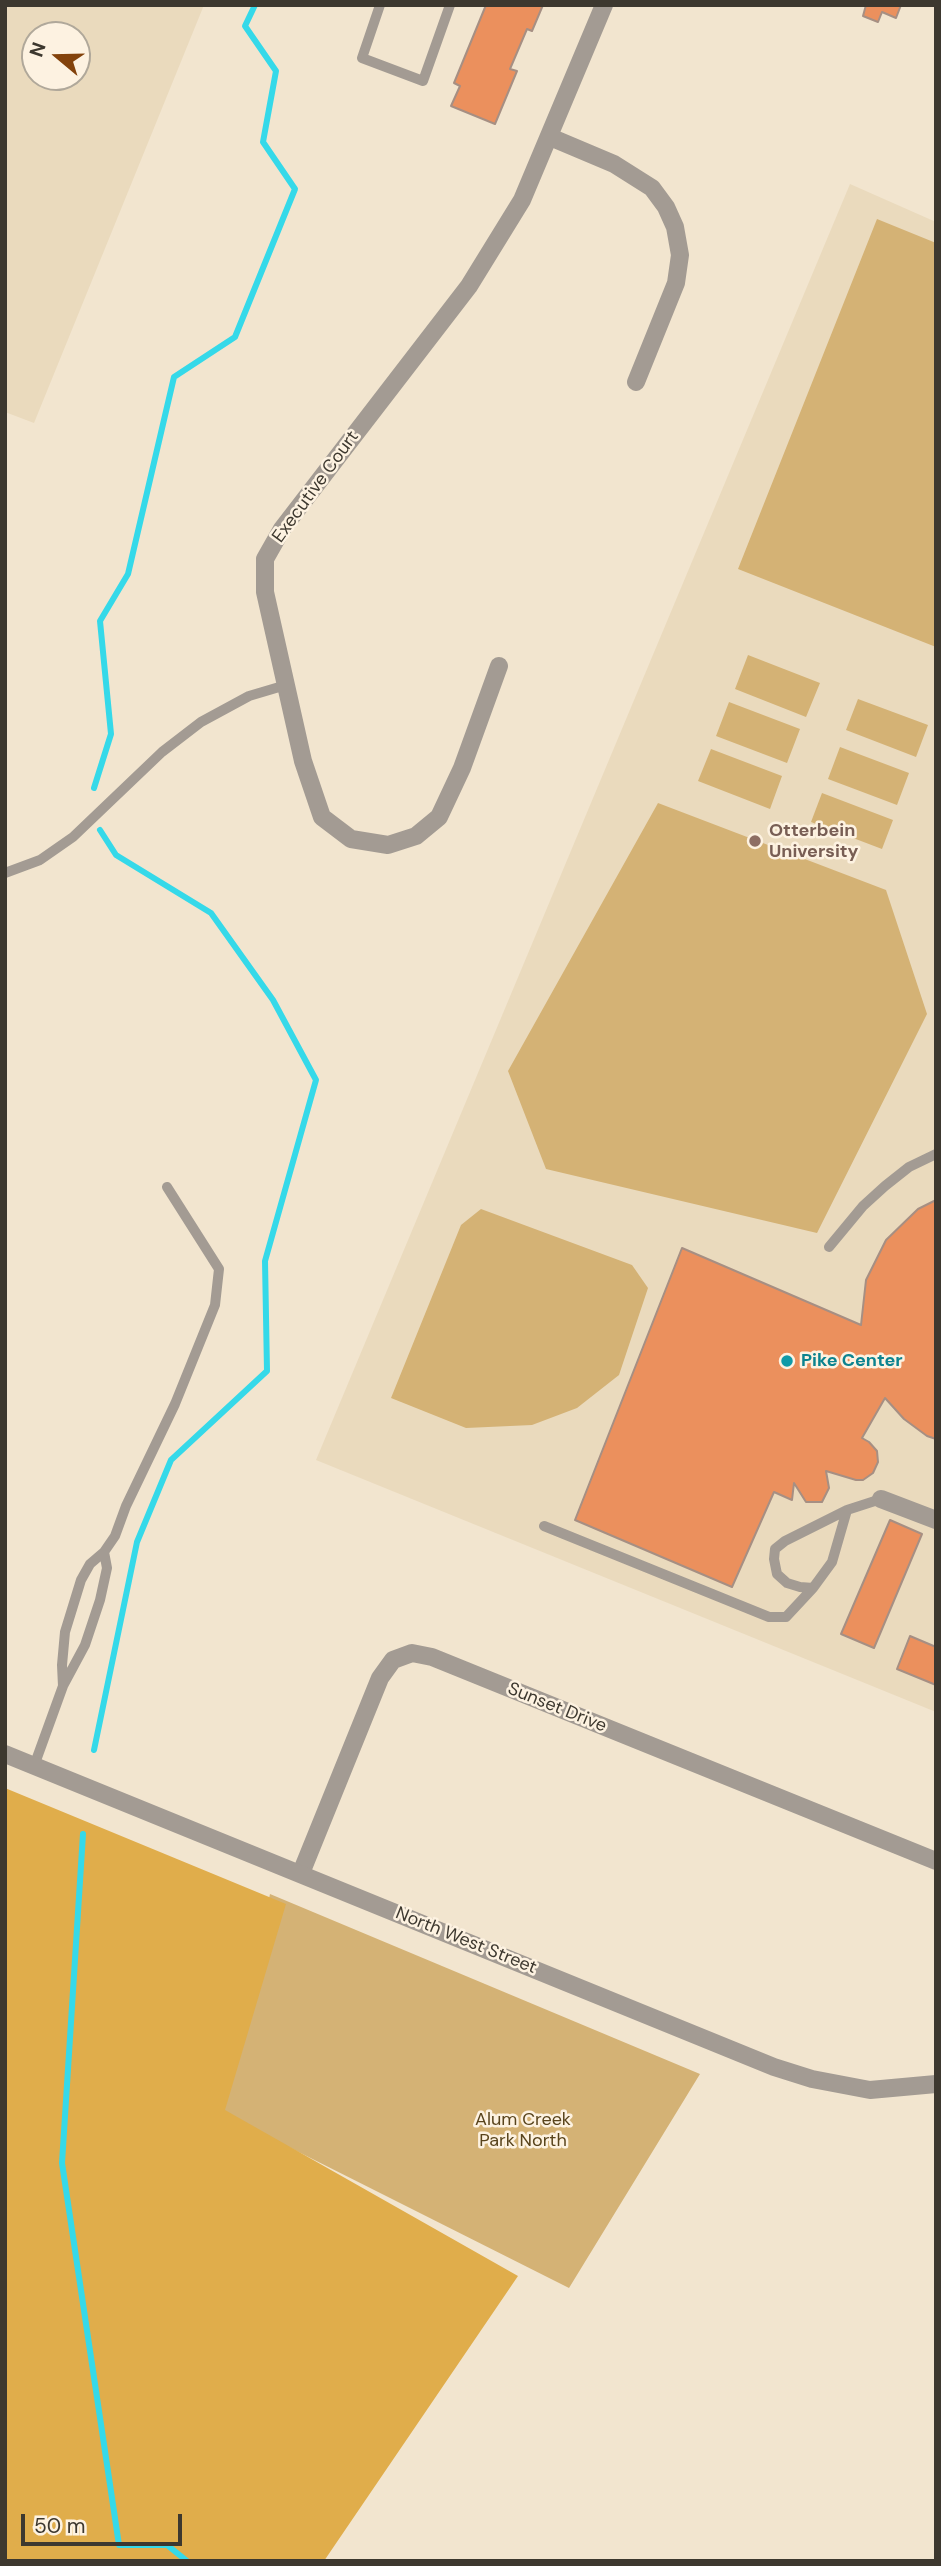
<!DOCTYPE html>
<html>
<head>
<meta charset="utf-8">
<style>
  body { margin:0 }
  #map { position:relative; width:941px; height:2566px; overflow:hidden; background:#f2e5cf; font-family:"DM Sans",sans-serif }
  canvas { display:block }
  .frame { position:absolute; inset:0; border:7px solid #3d382f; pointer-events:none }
  .north { position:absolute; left:21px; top:21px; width:70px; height:70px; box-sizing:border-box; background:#fdf2e1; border:2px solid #b0a89a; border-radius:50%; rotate:289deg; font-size:19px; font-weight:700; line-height:28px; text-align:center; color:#3d382f }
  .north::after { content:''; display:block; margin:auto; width:24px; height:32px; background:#83420b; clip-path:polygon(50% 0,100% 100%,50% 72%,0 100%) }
  .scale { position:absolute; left:21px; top:2514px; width:161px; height:32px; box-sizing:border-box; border:4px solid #3d382f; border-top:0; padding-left:9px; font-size:21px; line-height:24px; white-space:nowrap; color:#3d382f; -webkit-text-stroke:5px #fdf2e1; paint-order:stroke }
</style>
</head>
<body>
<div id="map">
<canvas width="941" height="2566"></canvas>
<div class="frame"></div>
<div class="north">N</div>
<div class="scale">50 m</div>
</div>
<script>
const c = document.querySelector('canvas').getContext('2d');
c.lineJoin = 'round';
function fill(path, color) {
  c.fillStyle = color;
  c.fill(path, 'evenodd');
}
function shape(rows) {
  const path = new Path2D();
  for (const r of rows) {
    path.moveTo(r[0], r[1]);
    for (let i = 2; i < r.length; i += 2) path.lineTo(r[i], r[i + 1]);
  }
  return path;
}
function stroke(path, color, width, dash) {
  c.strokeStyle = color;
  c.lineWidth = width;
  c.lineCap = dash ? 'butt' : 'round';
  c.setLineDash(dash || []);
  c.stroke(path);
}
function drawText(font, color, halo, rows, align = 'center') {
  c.font = font + ' "DM Sans",sans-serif';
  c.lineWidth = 5;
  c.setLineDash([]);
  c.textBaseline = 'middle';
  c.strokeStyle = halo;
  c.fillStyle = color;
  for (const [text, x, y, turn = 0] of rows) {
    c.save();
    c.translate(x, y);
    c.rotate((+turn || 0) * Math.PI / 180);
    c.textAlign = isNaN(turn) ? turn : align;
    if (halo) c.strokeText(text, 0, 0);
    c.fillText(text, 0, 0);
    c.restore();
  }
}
fill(shape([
  [5,5,204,5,34,423,5,412],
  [35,35,77,35,77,77,35,77],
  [850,184,936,222,936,1712,316,1460]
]), '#eadabd');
fill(shape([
  [877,219,936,243,936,647,738,569],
  [748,655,820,683,806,717,735,689],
  [858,699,928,725,916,757,846,730],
  [729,702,800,729,787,763,716,736],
  [840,747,909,773,897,805,828,779],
  [711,749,782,776,770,809,698,781],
  [822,793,893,820,882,849,811,822],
  [658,803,886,890,927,1014,817,1233,546,1169,508,1071],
  [481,1209,632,1265,648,1288,619,1375,577,1408,532,1425,466,1428,391,1398,461,1225],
  [270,1894,700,2074,569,2288,223,2114]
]), '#d4b275');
fill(shape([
  [5,1788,286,1904,225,2110,518,2276,324,2561,5,2561]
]), '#e0ad4b');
stroke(shape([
  [94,788,111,734,100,621,128,574,174,377,235,337,295,189,263,142,276,71,245,26,255,5],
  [94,1750,137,1542,171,1460,267,1371,265,1261,316,1080,273,1000,211,913,116,855,100,830],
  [83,1834,62,2163,119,2545,167,2545,187,2561]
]), '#35d9e9', 6);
const building = shape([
  [486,5,543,5,532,31,527,29,510,69,517,71,495,124,451,106,460,86,454,83,486,5],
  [901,5,896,18,882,12,878,22,863,16,866,5,901,5],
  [936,1200,936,1439,927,1436,904,1419,885,1398,862,1438,869,1442,877,1451,878,1462,873,1473,863,1480,856,1480,826,1471,829,1488,822,1502,806,1502,794,1483,792,1500,774,1492,732,1587,575,1520,682,1248,861,1325,866,1280,886,1240,918,1209,936,1200],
  [890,1520,922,1534,874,1648,841,1634,890,1520],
  [910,1636,936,1647,936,1685,897,1669,910,1636]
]);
fill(building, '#eb905d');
stroke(building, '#a68f83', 2);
stroke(shape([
  [380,5,362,58,423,81,450,5],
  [5,873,40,860,73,837,162,752,201,722,249,696,286,685],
  [829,1247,863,1206,885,1186,909,1167,936,1154],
  [847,1510,832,1562,813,1588,800,1587,787,1583,777,1574,774,1559,775,1549,785,1541,847,1510,881,1499],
  [544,1526,769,1617,786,1617,813,1588],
  [63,1686,62,1665,65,1632,81,1580,90,1564,104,1552,115,1536,126,1506,175,1404,215,1305,219,1269,167,1187],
  [34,1766,63,1686,85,1645,100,1600,107,1568,104,1552]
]), '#a39b93', 10);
stroke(shape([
  [550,137,614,164,652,188,666,207,675,227,680,255,676,283,636,382],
  [499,666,462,768,439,817,416,836,388,845,351,839,322,817,303,761,265,592,265,559,282,529,469,286,522,200,604,5],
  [881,1499,936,1520],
  [301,1873,380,1678,393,1660,412,1653,432,1657,936,1861]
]), '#a39b93', 18);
stroke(shape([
  [5,1754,774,2067,812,2079,870,2090,936,2084]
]), '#a39b93', 18);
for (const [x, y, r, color] of [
  [755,841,7,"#8d6e63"],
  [787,1361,7,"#0f9aa8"]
]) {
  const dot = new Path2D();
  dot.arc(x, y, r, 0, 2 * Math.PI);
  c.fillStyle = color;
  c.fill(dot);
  stroke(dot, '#fdf2e1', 2.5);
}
drawText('18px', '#3d382f', '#fdf2e1', [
  ["Executive Court",316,487,-54],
  ["Sunset Drive",557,1708,22],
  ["North West Street",466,1941,22]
]);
drawText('bold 18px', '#785e54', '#fdf2e1', [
  ["Otterbein",769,831],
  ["University",769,852]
], 'left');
drawText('bold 18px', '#0d838f', '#fdf2e1', [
  ["Pike Center",801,1361]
], 'left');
drawText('18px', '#59441c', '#fdf2e1', [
  ["Alum Creek",523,2120],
  ["Park North",523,2141]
]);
</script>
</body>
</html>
